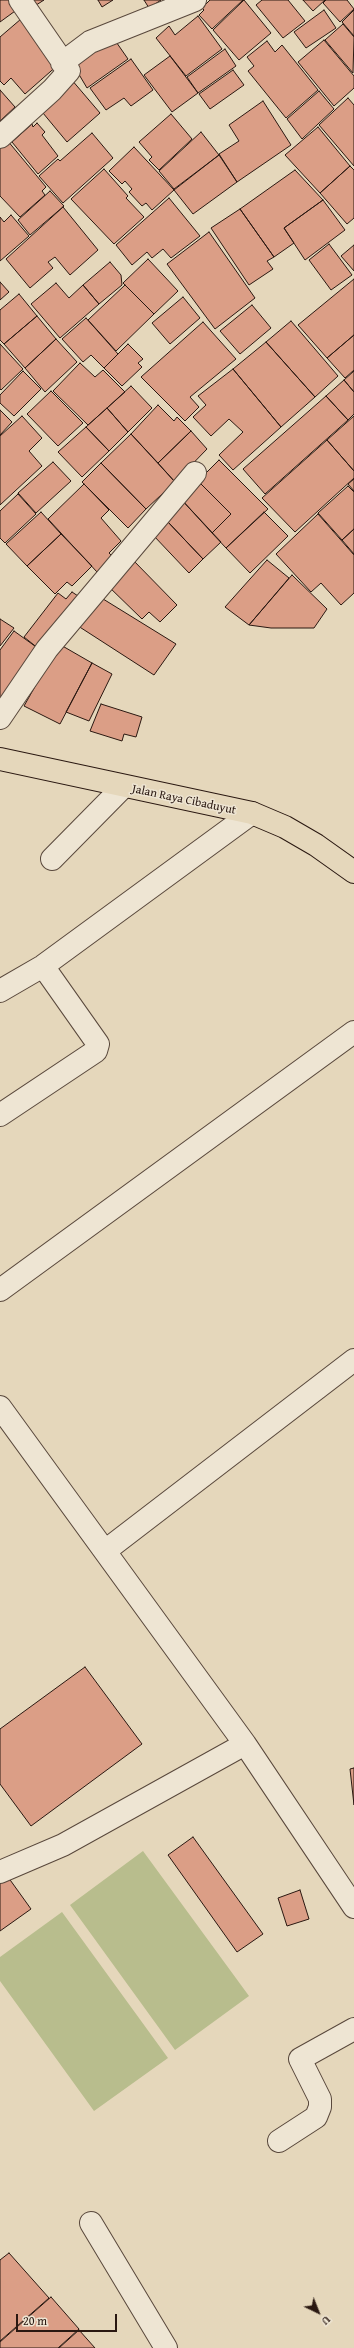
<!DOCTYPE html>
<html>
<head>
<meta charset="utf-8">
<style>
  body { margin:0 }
  #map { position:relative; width:354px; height:2348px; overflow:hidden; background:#e5d7bb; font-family:"Gentium Book Plus",serif }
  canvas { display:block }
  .north { position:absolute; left:298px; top:2292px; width:40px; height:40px; -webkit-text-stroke:3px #eee5d3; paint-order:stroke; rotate:137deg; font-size:11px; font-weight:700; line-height:16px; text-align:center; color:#2a1811 }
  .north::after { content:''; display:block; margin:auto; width:14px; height:18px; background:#2a1811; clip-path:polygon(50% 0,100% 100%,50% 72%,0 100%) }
  .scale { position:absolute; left:16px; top:2314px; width:101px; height:18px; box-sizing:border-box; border:2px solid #2a1811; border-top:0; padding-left:5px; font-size:12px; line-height:14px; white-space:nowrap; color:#2a1811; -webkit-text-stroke:3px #eee5d3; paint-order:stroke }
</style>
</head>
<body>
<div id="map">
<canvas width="354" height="2348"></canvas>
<div class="north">U</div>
<div class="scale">20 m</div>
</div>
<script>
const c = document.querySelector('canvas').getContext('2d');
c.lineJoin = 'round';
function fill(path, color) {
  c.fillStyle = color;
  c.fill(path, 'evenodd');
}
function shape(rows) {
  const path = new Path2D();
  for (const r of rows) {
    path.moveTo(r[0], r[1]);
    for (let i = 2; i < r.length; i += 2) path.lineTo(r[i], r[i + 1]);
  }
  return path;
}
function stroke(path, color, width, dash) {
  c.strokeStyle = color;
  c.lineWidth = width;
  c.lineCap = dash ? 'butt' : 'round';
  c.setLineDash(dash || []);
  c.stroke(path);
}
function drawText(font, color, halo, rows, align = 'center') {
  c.font = font + ' "Gentium Book Plus",serif';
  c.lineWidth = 3;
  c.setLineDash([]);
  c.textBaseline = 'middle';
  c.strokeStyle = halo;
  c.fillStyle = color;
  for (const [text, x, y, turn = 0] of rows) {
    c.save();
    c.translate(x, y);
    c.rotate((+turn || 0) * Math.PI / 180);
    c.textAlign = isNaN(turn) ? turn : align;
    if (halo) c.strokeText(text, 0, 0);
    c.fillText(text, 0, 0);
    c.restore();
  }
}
fill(shape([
  [143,1851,249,1996,175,2050,70,1905],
  [62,1912,168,2058,94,2111,0,1981,0,1957]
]), '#b8bd8d');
const building = shape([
  [0,0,18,0,22,6,0,22,0,0],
  [24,0,44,0,30,9,24,0],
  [98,0,113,0,102,7,98,0],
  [144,0,161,0,149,8,144,0],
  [210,0,243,0,212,29,199,15,204,10,202,8,210,0],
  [244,0,271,33,239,60,213,30,244,0],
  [262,0,288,0,305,21,283,38,256,5,262,0],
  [303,0,325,0,313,11,303,0],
  [326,0,347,0,354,9,340,22,323,3,326,0],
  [324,10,336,28,306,48,294,32,324,10],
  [354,10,354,36,342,22,354,10],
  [198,16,222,49,186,76,156,38,169,26,175,35,198,16],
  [21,19,59,64,25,94,11,78,4,85,0,81,0,37,21,19],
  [343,24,354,37,353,73,325,40,343,24],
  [112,36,128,59,87,88,71,61,112,36],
  [324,40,354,76,354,88,334,106,298,62,324,40],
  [267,41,275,52,282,45,318,90,286,118,248,71,254,66,247,57,267,41],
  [225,49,236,66,198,93,187,77,225,49],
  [170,56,198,93,172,112,144,75,170,56],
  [131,59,153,90,131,106,124,98,106,110,90,88,131,59],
  [233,70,244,85,210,109,199,94,233,70],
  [71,79,100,113,67,142,38,107,71,79],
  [0,90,15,107,0,121,0,90],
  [319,91,334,109,302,139,287,119,319,91],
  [348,98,354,105,354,166,319,125,348,98],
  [263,101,291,145,237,182,219,154,239,141,229,125,263,101],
  [171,114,192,139,159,170,149,160,152,157,139,142,171,114],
  [37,123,45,132,42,135,58,156,38,174,12,142,32,124,33,127,37,123],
  [318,127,350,166,320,193,285,155,318,127],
  [201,132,219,155,174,189,159,171,201,132],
  [92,133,113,158,63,203,39,176,58,159,60,161,92,133],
  [7,140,46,187,42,191,45,195,20,217,0,196,0,147,7,140],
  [134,147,174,190,152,210,146,203,142,206,129,192,132,189,125,181,122,184,109,171,134,147],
  [219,155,237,182,193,214,174,190,219,155],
  [350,166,354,170,354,218,347,224,320,193,350,166],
  [104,169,128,196,126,198,144,217,114,244,71,199,104,169],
  [295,170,323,200,284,228,294,243,274,257,240,209,295,170],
  [50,191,64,206,30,235,18,220,50,191],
  [169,198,200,236,171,258,163,249,152,258,147,252,132,265,116,245,169,198],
  [323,200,345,230,305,260,284,228,323,200],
  [63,207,98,250,70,275,55,257,48,262,53,268,30,288,6,259,63,207],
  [240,209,274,257,267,261,273,269,249,285,211,228,240,209],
  [11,215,29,236,0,261,0,217,4,222,11,215],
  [209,232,255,298,215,329,167,264,209,232],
  [329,244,352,275,331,290,309,260,329,244],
  [354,245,354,271,341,256,354,245],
  [148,259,178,291,154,314,123,283,148,259],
  [110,262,121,275,122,285,99,304,83,285,110,262],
  [354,279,354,335,327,358,298,325,354,279],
  [0,282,9,292,0,300,0,282],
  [56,283,69,298,83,285,99,304,60,338,31,304,56,283],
  [125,285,154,314,116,351,88,320,125,285],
  [19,294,37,316,4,344,0,340,0,310,19,294],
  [183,297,200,318,170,344,152,323,183,297],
  [252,305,271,328,240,354,220,331,252,305],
  [37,316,56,339,25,368,4,344,37,316],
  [86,318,118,354,104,368,91,355,83,362,62,339,86,318],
  [291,321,338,376,315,397,266,342,291,321],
  [203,322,236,359,190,397,199,407,185,421,141,377,203,322],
  [354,335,354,370,345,378,327,358,354,335],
  [56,339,77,362,45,392,25,368,56,339],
  [266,342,315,397,281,427,233,369,266,342],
  [0,344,23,369,1,390,0,389,0,344],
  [128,344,143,359,138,363,142,367,122,386,104,368,128,344],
  [80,363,95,377,103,370,125,392,88,425,53,391,80,363],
  [233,369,281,427,233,470,219,455,243,432,229,419,211,436,193,417,206,405,198,396,233,369],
  [23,371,41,389,14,416,0,403,0,395,23,371],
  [354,371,354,392,344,380,354,371],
  [344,380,354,392,354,414,348,420,326,396,344,380],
  [131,386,152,408,128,432,107,408,131,386],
  [51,391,83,423,58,446,27,414,51,391],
  [326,396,348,420,265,494,243,469,326,396],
  [158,405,174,421,177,417,191,431,158,463,131,434,158,405],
  [107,408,128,432,109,451,86,427,107,408],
  [0,410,12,422,0,435,0,410],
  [22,416,42,438,29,451,42,466,0,505,0,436,22,416],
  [354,416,354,471,327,440,354,416],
  [86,427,109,451,82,477,58,452,86,427],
  [191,431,207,449,175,482,158,463,191,431],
  [131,434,175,482,146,509,101,463,131,434],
  [327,440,354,471,354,478,295,532,262,498,327,440],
  [219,460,268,509,226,548,212,533,231,514,198,481,219,460],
  [53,462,71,481,36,513,18,493,53,462],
  [101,463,146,509,128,528,82,482,101,463],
  [354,479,354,491,348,484,354,479],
  [198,481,231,514,212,533,180,498,198,481],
  [84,484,109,510,101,518,121,541,109,553,113,557,97,572,48,519,84,484],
  [348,486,354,492,354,529,342,540,318,513,348,486],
  [18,494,36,514,5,543,0,538,0,511,18,494],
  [180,498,221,542,203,559,167,521,180,498],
  [41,512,61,534,27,566,6,544,41,512],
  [264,512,288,536,250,573,226,548,264,512],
  [318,514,354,555,354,593,341,605,321,583,311,592,276,554,318,514],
  [167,521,203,559,189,573,153,535,167,521],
  [354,529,354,554,342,540,354,529],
  [61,534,92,566,72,586,67,582,55,594,27,566,61,534],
  [132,559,177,605,160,622,149,612,142,619,106,584,132,559],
  [267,560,289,578,249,625,225,607,267,560],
  [292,575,327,609,314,628,271,628,249,625,292,575],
  [72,592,78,596,39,649,24,637,58,593,66,599,72,592],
  [95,594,176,644,154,675,75,624,95,594],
  [0,619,14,628,0,646,0,619],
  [14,631,39,649,0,703,0,650,14,631],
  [59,644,92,663,60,724,24,706,59,644],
  [92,663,112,674,89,721,66,712,92,663],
  [101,704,142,717,136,737,124,734,122,741,90,731,101,704],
  [85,1667,142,1744,31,1826,0,1784,0,1729,85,1667],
  [354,1768,354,1805,350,1769,354,1768],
  [193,1837,263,1934,237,1952,168,1855,193,1837],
  [8,1877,31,1909,0,1931,0,1883,8,1877],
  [300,1890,309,1919,287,1926,278,1898,300,1890],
  [9,2253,49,2298,0,2341,0,2260,9,2253],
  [51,2297,79,2329,58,2348,0,2348,0,2342,51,2297],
  [79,2330,95,2348,59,2348,79,2330]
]);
fill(building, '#db9e86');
stroke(building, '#2a1811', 1);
const minor = shape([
  [62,63,90,42,195,0],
  [0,137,52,90,69,71,20,0],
  [0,718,47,649,195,473],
  [52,859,123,787],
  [0,991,43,966,252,813],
  [0,1115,96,1051,98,1044,43,966],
  [0,1290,354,1032],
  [0,1407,245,1744,354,1907],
  [105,1551,354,1360],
  [0,1872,63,1845,245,1744],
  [279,2141,316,2117,320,2107,320,2099,300,2059,354,2029],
  [91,2223,166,2348]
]);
const major = shape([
  [0,759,252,813,285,827,316,845,354,872]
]);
stroke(minor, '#59483c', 24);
stroke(major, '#2a1811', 24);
stroke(minor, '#eee5d3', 22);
stroke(major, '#e5d7bb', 22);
drawText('12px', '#2a1811', '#eee5d3', [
  ["Jalan Raya Cibaduyut",184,800,12]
]);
</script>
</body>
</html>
